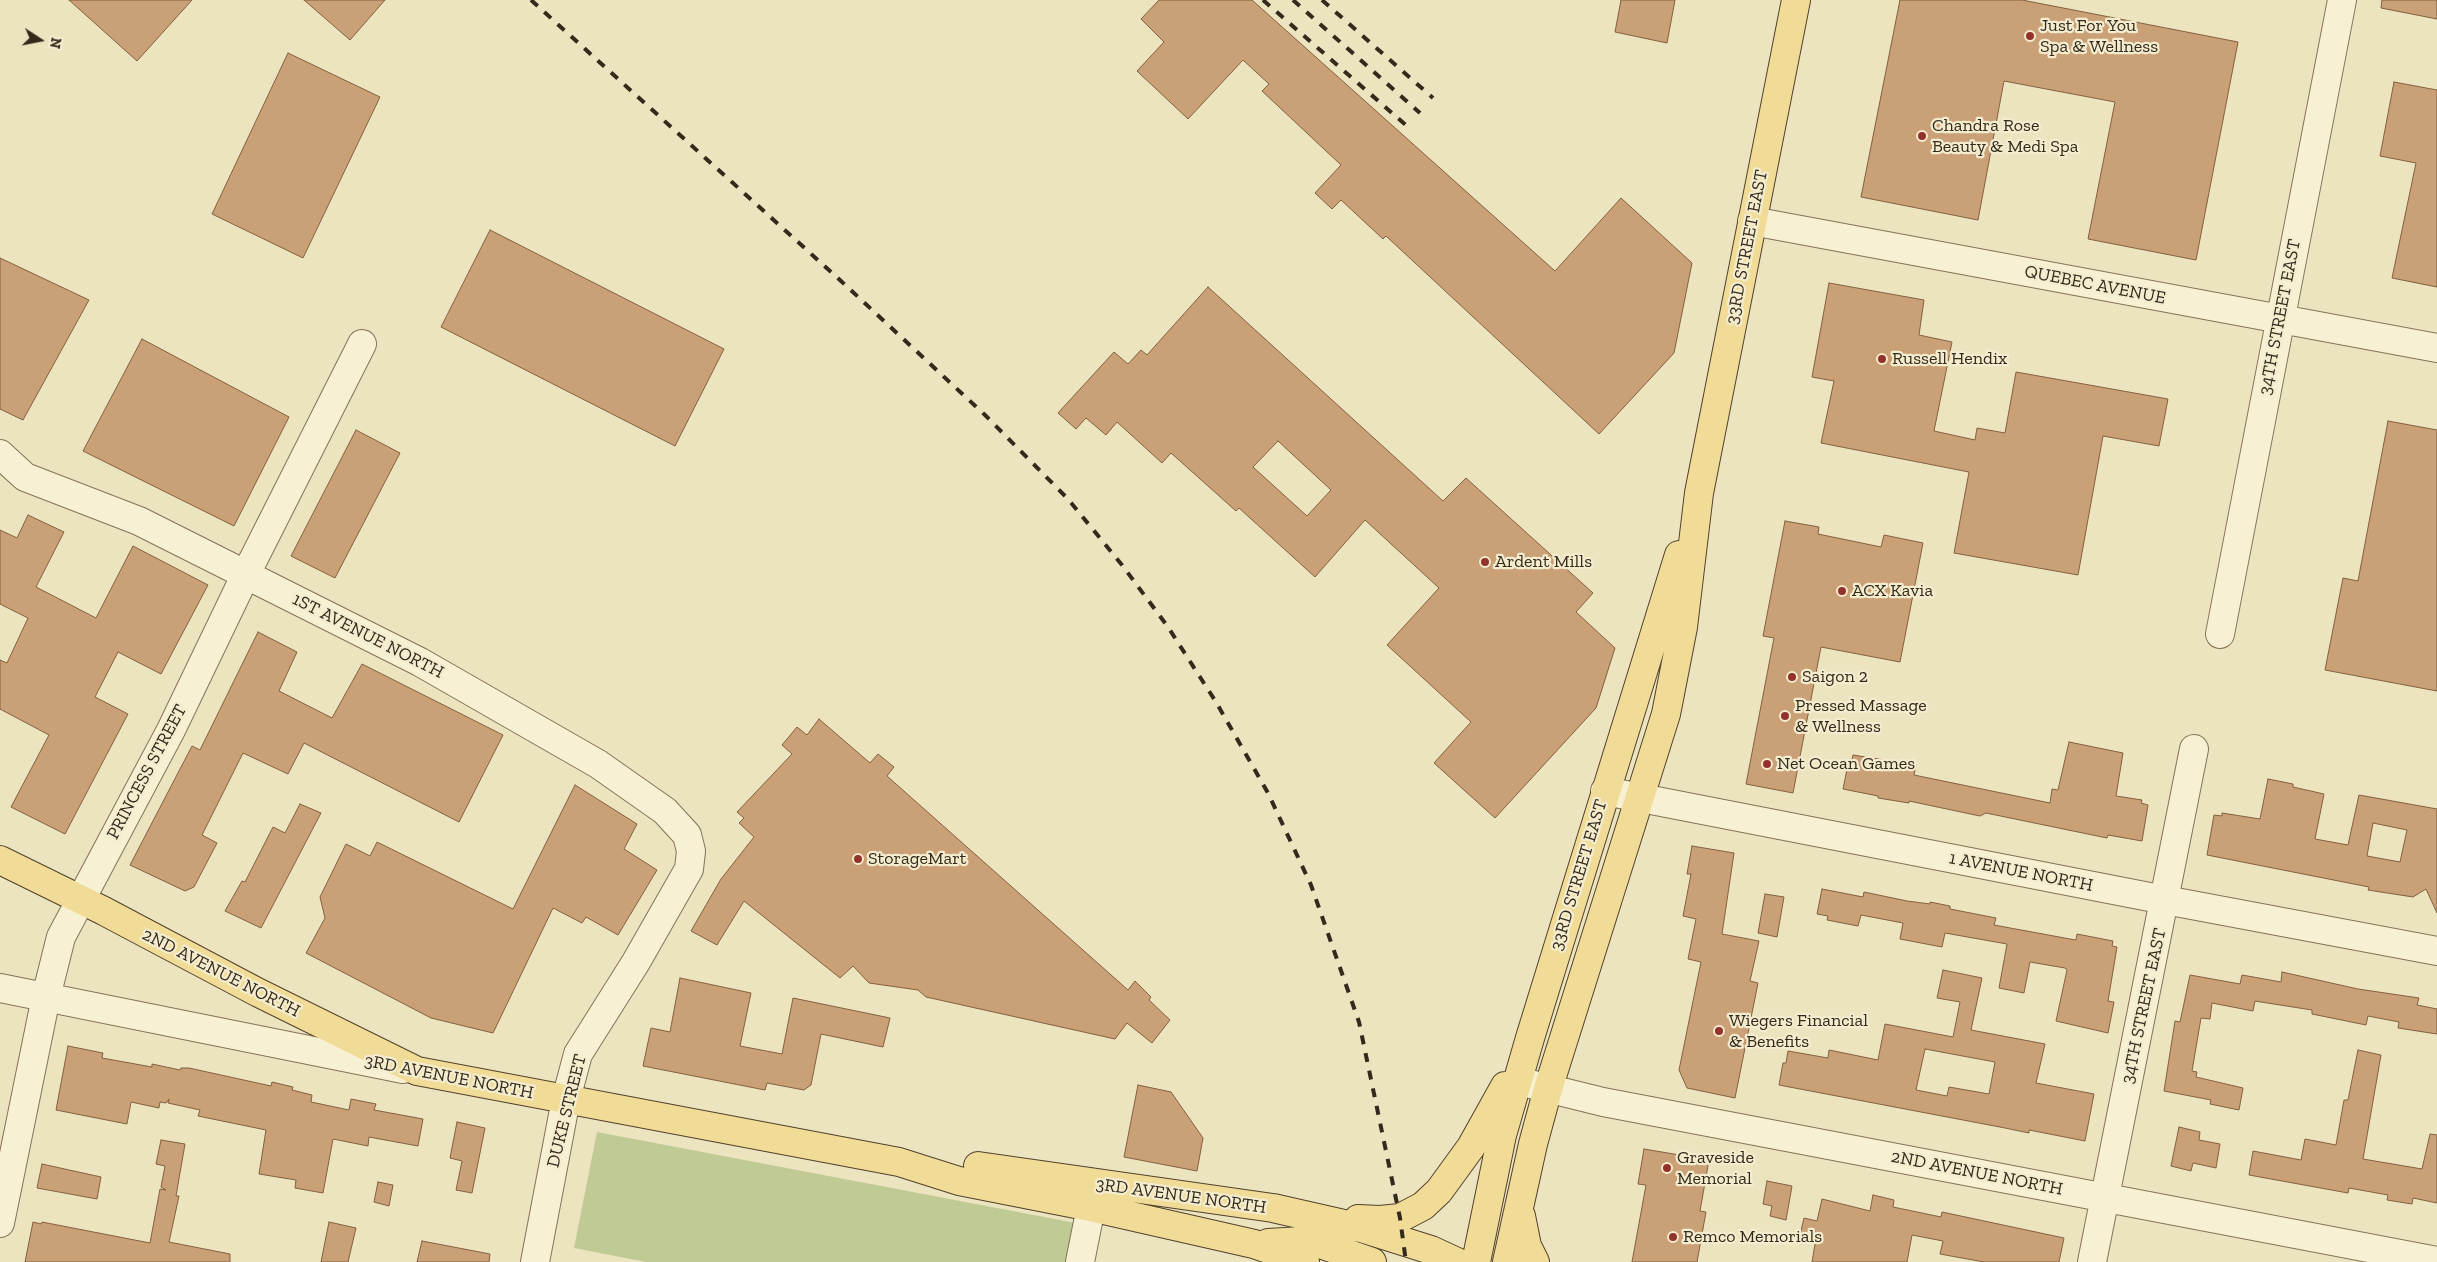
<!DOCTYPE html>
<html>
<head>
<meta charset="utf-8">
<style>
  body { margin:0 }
  #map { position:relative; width:2437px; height:1262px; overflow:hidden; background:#ece3bf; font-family:"Zilla Slab",serif }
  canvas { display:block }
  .north { position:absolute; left:15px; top:15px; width:50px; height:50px; -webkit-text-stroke:4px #f4ecce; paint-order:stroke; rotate:101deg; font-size:14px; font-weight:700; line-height:20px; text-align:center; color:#342a1c }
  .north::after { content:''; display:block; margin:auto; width:18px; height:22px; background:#342a1c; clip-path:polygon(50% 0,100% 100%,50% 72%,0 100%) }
</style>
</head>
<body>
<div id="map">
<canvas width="2437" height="1262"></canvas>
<div class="north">N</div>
</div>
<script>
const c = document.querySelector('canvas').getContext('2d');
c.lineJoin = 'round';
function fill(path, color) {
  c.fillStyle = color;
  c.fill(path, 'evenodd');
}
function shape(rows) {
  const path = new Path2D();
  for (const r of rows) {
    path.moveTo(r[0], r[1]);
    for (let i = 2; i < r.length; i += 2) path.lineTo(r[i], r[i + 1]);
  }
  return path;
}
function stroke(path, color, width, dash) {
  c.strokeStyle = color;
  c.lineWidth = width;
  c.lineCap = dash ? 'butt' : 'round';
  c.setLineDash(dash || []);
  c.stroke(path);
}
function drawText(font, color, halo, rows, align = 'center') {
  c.font = font + ' "Zilla Slab",serif';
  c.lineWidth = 4.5;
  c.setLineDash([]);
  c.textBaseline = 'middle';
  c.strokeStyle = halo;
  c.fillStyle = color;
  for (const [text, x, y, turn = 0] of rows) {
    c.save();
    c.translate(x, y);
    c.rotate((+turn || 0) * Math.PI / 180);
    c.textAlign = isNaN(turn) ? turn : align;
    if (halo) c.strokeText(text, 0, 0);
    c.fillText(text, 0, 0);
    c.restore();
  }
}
fill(shape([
  [597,1132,1081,1224,1073,1262,646,1262,574,1248]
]), '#bfca94');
const building = shape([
  [69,0,192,0,137,61,69,0],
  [304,0,385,0,350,40,304,0],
  [1159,0,1252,0,1555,271,1621,198,1692,263,1674,353,1599,434,1386,236,1383,239,1341,200,1332,209,1315,193,1341,165,1262,91,1269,84,1243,60,1188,119,1137,71,1164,42,1141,19,1159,0],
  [1621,0,1675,0,1667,43,1615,32,1621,0],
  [1900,0,2022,0,2238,42,2196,260,2088,239,2115,102,2004,81,1978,220,1861,197,1900,0],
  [2382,0,2437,0,2437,19,2381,8,2382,0],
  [288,53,380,97,303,258,212,214,288,53],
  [2394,82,2437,90,2437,287,2392,278,2416,163,2380,156,2394,82],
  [490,230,724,349,675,446,441,327,490,230],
  [0,258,89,300,23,420,0,409,0,258],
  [1829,283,1924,300,1919,335,1952,342,1934,431,1975,440,1977,428,2005,433,2016,372,2168,399,2159,446,2103,436,2078,575,1954,553,1969,472,1821,443,1834,381,1812,377,1829,283],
  [1208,287,1443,501,1466,478,1593,593,1576,612,1615,648,1596,708,1495,818,1434,763,1471,722,1387,645,1439,588,1365,520,1315,577,1239,508,1236,511,1171,453,1162,463,1117,422,1106,435,1086,418,1076,429,1058,413,1114,352,1128,364,1141,350,1147,355,1208,287],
  [1278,441,1331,490,1307,516,1253,467,1278,441],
  [142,339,289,417,234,526,83,451,142,339],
  [2388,421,2437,430,2437,691,2325,670,2343,578,2358,581,2388,421],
  [356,430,400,453,335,578,291,556,356,430],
  [28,515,64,532,36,587,96,618,133,546,208,585,161,674,118,652,95,697,128,714,65,834,11,807,49,735,0,709,0,660,7,663,28,618,0,604,0,530,17,538,28,515],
  [1785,521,1819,527,1818,534,1881,547,1884,535,1923,543,1900,662,1821,647,1793,793,1746,784,1774,638,1763,636,1785,521],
  [258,632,297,652,279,691,332,718,362,664,503,735,459,822,304,743,288,774,243,753,202,835,217,843,194,887,185,891,130,865,192,746,200,750,258,632],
  [819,719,870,763,878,754,894,767,887,776,1128,990,1135,981,1151,997,1149,1000,1170,1020,1152,1043,1127,1023,1115,1039,926,997,918,990,869,983,853,966,840,978,744,901,717,945,691,931,721,879,754,837,739,823,744,818,737,812,792,754,782,745,797,727,807,735,819,719],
  [2069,742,2123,753,2116,796,2142,800,2141,803,2148,805,2142,841,2108,835,2107,838,1986,813,1980,816,1909,801,1909,803,1878,798,1878,796,1843,789,1849,759,1852,760,1853,755,1916,765,1914,775,2050,803,2052,789,2058,790,2069,742],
  [2268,779,2293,784,2293,787,2324,794,2315,839,2348,845,2359,795,2437,809,2437,913,2426,889,2413,897,2368,890,2369,887,2207,855,2214,815,2222,816,2222,813,2260,819,2268,779],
  [2373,823,2407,830,2400,862,2367,856,2373,823],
  [575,785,637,824,624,849,657,870,618,935,586,917,582,923,553,908,493,1033,431,1018,306,953,325,918,320,897,346,844,370,856,377,842,513,909,575,785],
  [300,804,321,813,261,928,225,911,242,881,245,882,273,827,285,833,300,804],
  [1692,846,1734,853,1722,934,1759,941,1750,981,1758,983,1735,1098,1687,1088,1679,1070,1701,962,1688,959,1696,919,1683,916,1691,874,1687,874,1692,846],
  [1822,889,1863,897,1864,892,1907,901,1930,904,1930,902,1950,906,1950,909,1996,918,1994,925,2070,939,2076,940,2077,934,2113,941,2112,946,2117,947,2108,1001,2114,1002,2108,1033,2056,1021,2067,970,2065,968,2030,962,2024,993,1999,988,2007,944,1945,933,1942,947,1900,939,1903,923,1861,915,1858,926,1827,920,1828,916,1817,914,1822,889],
  [1765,894,1784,897,1777,937,1758,933,1765,894],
  [1943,970,1982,978,1971,1030,2045,1044,2036,1083,2094,1094,2085,1141,2029,1130,2029,1133,2005,1128,1779,1085,1783,1063,1786,1063,1788,1051,1828,1058,1829,1050,1878,1060,1885,1024,1953,1037,1960,1002,1937,998,1943,970],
  [1925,1049,1995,1062,1989,1094,1949,1087,1947,1096,1916,1090,1925,1049],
  [2282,972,2358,989,2419,998,2417,1005,2437,1009,2437,1034,2398,1028,2399,1022,2368,1016,2366,1025,2312,1014,2312,1010,2261,1002,2255,1001,2253,1011,2212,1003,2210,1019,2201,1018,2192,1071,2197,1072,2196,1077,2243,1088,2239,1110,2210,1104,2211,1100,2164,1091,2175,1021,2180,1022,2190,975,2240,984,2242,975,2281,982,2282,972],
  [680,978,751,993,740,1046,782,1054,793,998,890,1018,883,1047,821,1034,811,1085,804,1090,767,1083,765,1090,643,1066,651,1028,670,1032,680,978],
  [68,1046,103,1053,102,1058,152,1067,152,1064,180,1070,181,1068,189,1068,271,1086,272,1082,293,1087,292,1090,312,1095,311,1102,349,1110,351,1099,376,1104,374,1110,423,1119,418,1146,369,1137,368,1146,333,1139,323,1193,295,1188,296,1180,259,1174,266,1130,198,1116,200,1110,168,1103,169,1099,166,1103,160,1102,159,1108,131,1102,127,1124,56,1110,68,1046],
  [2358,1050,2381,1055,2363,1159,2422,1169,2430,1134,2437,1135,2437,1203,2413,1198,2412,1204,2387,1200,2388,1195,2349,1188,2348,1193,2249,1175,2253,1151,2301,1160,2305,1139,2336,1145,2344,1100,2348,1100,2358,1050],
  [1138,1085,1171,1092,1203,1138,1197,1171,1124,1157,1138,1085],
  [457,1122,485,1128,472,1193,456,1190,462,1161,450,1158,457,1122],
  [2179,1127,2200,1132,2199,1140,2220,1144,2216,1168,2193,1163,2191,1171,2171,1166,2179,1127],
  [161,1140,185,1144,176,1196,179,1196,169,1242,230,1254,230,1262,25,1262,33,1222,41,1224,42,1222,150,1243,160,1189,166,1190,161,1187,165,1166,156,1164,161,1140],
  [1644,1149,1709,1160,1700,1211,1706,1212,1697,1262,1632,1262,1646,1185,1638,1184,1644,1149],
  [42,1164,101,1177,97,1199,37,1188,42,1164],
  [1767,1181,1792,1186,1786,1220,1770,1216,1772,1206,1763,1204,1767,1181],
  [378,1182,393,1185,389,1206,374,1202,378,1182],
  [1873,1195,1894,1200,1893,1207,1941,1217,1942,1212,2064,1238,2059,1262,1984,1262,1940,1254,1943,1241,1912,1235,1907,1262,1812,1262,1816,1238,1800,1235,1804,1218,1817,1221,1822,1199,1870,1211,1873,1195],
  [329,1222,356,1228,348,1262,321,1262,329,1222],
  [422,1241,490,1254,489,1262,417,1262,422,1241]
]);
fill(building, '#caa076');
stroke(building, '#83603f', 1);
const minor = shape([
  [1752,221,2437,348],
  [0,454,25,477,139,521,420,662,598,764,665,811,687,835,691,851,689,869,636,962,578,1054,566,1099,535,1262],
  [2220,634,2342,0],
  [1605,791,2165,900,2437,951],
  [0,988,403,1069],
  [1518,1081,1603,1102,2437,1261],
  [0,1223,46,997,61,937,171,730,246,574,362,344],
  [1080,1262,1091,1207],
  [2092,1262,2194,749]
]);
const major = shape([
  [0,860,104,911,259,993,417,1071,899,1162,959,1181,1091,1207,1254,1244,1305,1262],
  [978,1166,1273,1208,1361,1228,1431,1250,1457,1262],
  [1521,1216,1527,1246,1535,1262],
  [1358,1219,1380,1220,1400,1218,1423,1206,1439,1191,1471,1147,1505,1086],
  [1268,1243,1302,1241,1323,1245,1372,1262],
  [1476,1262,1502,1135,1530,1038,1679,555],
  [1507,1262,1533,1144,1548,1089,1666,714,1683,627,1699,493,1796,0]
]);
stroke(minor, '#847358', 30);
stroke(major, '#52412c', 30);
stroke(minor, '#f8f0d2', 28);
stroke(major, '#f0dc97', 28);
stroke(shape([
  [531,0,841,281,985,415,1068,499,1122,565,1168,627,1216,702,1268,793,1311,885,1359,1022,1400,1218,1406,1262],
  [1263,0,1408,127],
  [1293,0,1420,113],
  [1322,0,1433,98]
]), '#342a1c', 4, [9, 9]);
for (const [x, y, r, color] of [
  [2030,36,5,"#92322a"],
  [1922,136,5,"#92322a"],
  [1882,359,5,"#92322a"],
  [1485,562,5,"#92322a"],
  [1842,591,5,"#92322a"],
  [1792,677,5,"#92322a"],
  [1785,716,5,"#92322a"],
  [1767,764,5,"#92322a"],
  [858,859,5,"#92322a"],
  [1719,1031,5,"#92322a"],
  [1667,1168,5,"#92322a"],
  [1673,1237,5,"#92322a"]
]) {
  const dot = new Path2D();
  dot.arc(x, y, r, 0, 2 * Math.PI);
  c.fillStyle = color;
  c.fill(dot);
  stroke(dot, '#f4ecce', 2);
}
drawText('18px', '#342a1c', '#f4ecce', [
  ["Just For You",2040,26],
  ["Spa & Wellness",2040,47],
  ["Chandra Rose",1932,126],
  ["Beauty & Medi Spa",1932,147],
  ["Russell Hendix",1892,359],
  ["Ardent Mills",1495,562],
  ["ACX Kavia",1852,591],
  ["Saigon 2",1802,677],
  ["Pressed Massage",1795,706],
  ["& Wellness",1795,727],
  ["Net Ocean Games",1777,764],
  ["StorageMart",868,859],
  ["Wiegers Financial",1729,1021],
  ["& Benefits",1729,1042],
  ["Graveside",1677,1158],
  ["Memorial",1677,1179],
  ["Remco Memorials",1683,1237]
], 'left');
drawText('18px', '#342a1c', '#f4ecce', [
  ["33RD STREET EAST",1747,247,-79],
  ["QUEBEC AVENUE",2095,285,11],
  ["34TH STREET EAST",2280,317,-79],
  ["1ST AVENUE NORTH",368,636,27],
  ["PRINCESS STREET",147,772,-62],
  ["1 AVENUE NORTH",2021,872,11],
  ["33RD STREET EAST",1579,875,-73],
  ["2ND AVENUE NORTH",221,973,27],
  ["34TH STREET EAST",2144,1006,-78],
  ["3RD AVENUE NORTH",449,1077,11],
  ["DUKE STREET",567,1111,-76],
  ["2ND AVENUE NORTH",1977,1173,11],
  ["3RD AVENUE NORTH",1181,1196,8]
]);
</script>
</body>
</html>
